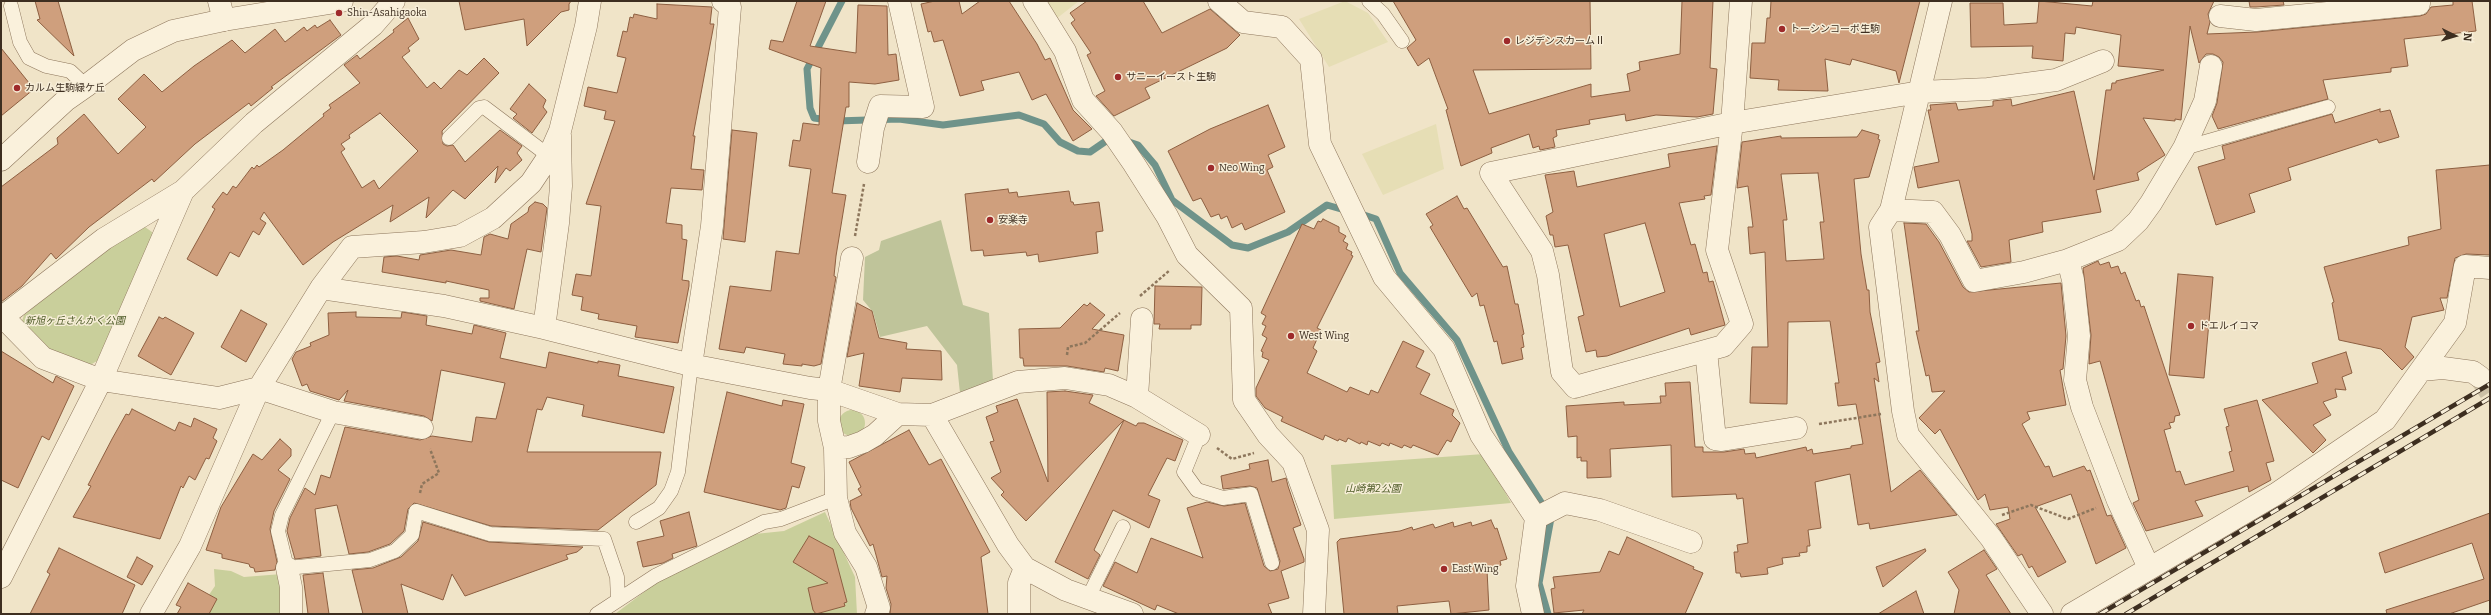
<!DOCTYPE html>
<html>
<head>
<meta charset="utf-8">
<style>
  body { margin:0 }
  #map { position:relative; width:2491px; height:615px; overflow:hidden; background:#f0e4c8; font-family:Bitter,serif }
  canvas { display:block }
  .frame { position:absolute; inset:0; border:2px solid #3d2e20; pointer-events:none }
  .north { position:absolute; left:2435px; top:16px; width:40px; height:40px; -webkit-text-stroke:3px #f7eed8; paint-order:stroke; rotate:95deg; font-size:11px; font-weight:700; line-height:16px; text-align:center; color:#3d2e20 }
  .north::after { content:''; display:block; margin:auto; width:14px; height:18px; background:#3d2e20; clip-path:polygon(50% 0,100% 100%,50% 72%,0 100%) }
</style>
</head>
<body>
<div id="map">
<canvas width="2491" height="615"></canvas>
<div class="frame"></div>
<div class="north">N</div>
</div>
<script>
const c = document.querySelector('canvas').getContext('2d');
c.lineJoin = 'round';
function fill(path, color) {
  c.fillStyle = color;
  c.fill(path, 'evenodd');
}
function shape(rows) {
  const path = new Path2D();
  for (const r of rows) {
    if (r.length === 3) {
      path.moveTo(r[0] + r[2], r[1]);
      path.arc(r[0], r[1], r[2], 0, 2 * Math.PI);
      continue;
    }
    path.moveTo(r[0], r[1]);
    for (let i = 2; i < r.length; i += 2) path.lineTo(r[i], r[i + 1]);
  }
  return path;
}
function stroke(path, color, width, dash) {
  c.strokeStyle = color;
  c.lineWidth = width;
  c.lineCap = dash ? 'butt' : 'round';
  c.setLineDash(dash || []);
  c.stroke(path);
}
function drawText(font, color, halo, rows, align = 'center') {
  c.font = font + ' Bitter,"Noto Sans JP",serif';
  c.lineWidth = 3;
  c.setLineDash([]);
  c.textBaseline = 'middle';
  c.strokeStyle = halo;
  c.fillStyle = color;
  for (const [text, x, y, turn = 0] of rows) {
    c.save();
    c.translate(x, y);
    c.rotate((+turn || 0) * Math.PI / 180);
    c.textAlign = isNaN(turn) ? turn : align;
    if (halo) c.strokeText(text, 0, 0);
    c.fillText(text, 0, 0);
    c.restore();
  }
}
fill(shape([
  [1045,1,1079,1,1056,19],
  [1345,1,1368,13,1388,42,1329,67,1299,19],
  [1436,124,1444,169,1383,195,1362,154]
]), '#e6deb5');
fill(shape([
  [132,227,145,227,152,232,155,238,97,361,90,365,49,349,22,321,24,315],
  [852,423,13],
  [1484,454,1511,503,1334,519,1331,465],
  [825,512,855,577,857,614,615,614,656,583,755,534,784,531],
  [214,569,231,571,244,577,282,574,285,614,196,614,215,586]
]), '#c9cf9b');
fill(shape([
  [941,220,963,305,989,313,993,381,960,393,957,365,927,326,880,337,873,312,863,300,865,257,879,250,881,241]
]), '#bfc49a');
stroke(shape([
  [842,1,807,69,810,108,814,118,836,121,899,119,943,125,1019,115,1044,124,1060,142,1078,151,1090,152,1106,141,1113,141],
  [1126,141,1138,145,1155,165,1172,200,1232,245,1248,248,1288,232,1327,205,1348,211],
  [1358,213,1376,219,1400,273,1457,340,1509,452,1551,518,1539,583,1548,614]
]), '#6f938a', 7);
const building = shape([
  [35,1,58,1,74,56,37,20,40,19,35,1],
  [459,1,571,1,569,4,569,10,561,12,527,46,524,19,465,30,459,1],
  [797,1,826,1,810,46,856,53,858,5,887,6,888,55,896,54,899,80,875,84,849,82,849,107,846,107,832,193,846,195,836,256,834,276,836,277,821,364,814,366,802,364,802,366,783,364,785,354,746,347,744,353,719,349,730,286,771,291,776,251,799,254,811,169,789,166,793,140,800,141,803,123,819,125,821,68,769,49,771,40,783,42,797,1],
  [935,1,959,1,962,14,980,1,1009,1,1037,44,1045,60,1050,58,1073,110,1092,129,1073,141,1046,94,1032,100,1019,72,981,81,984,90,960,96,943,40,934,42,931,31,928,32,921,4,935,1],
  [1087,1,1143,1,1162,33,1210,9,1240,35,1227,48,1145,88,1150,98,1114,116,1096,96,1105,91,1087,55,1091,53,1071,23,1075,20,1070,13,1087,1],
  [1393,1,1590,1,1591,69,1473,70,1489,114,1591,84,1591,97,1630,91,1627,74,1640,70,1639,62,1680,54,1682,1,1713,1,1710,68,1717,69,1713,114,1697,117,1656,115,1626,121,1625,114,1589,120,1590,124,1556,130,1557,136,1553,138,1555,147,1540,150,1539,146,1533,148,1529,134,1491,148,1492,153,1461,166,1446,110,1448,109,1429,58,1418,66,1407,48,1416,40,1393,1],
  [1771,1,1920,1,1899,83,1896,71,1852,59,1850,65,1825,59,1828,91,1778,90,1779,80,1750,78,1752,43,1765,43,1767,18,1770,18,1771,1],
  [2039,1,2092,6,2093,1,2214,1,2208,14,2210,22,2207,34,2257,32,2420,16,2426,14,2431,7,2453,5,2453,1,2472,1,2476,31,2404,39,2408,66,2391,68,2391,72,2323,80,2328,99,2218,129,2212,116,2217,103,2223,62,2219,57,2213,54,2206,54,2199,63,2190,26,2181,120,2175,119,2175,121,2143,118,2165,155,2137,173,2139,180,2096,190,2101,212,2042,222,2043,232,2009,240,2011,262,1981,267,1967,241,1972,241,1972,234,1959,180,1918,188,1914,167,1939,162,1928,110,1931,110,1930,105,1956,103,1958,110,1993,106,1993,101,2011,99,2012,106,2074,91,2094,180,2106,90,2111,90,2112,83,2116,83,2116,81,2164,70,2118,66,2121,35,2076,27,2075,34,2065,33,2063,61,2032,58,2033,46,1971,47,1970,3,2003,3,2004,25,2037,23,2039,1],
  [2249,1,2283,1,2284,5,2256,7,2250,7,2249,1],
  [657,4,712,7,710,24,714,24,693,136,695,136,691,169,704,170,702,190,671,188,666,223,682,225,682,239,687,240,682,280,689,281,689,286,678,343,635,337,637,326,598,319,599,314,581,310,583,297,572,295,576,274,591,276,601,206,586,204,615,121,604,119,606,111,584,106,588,87,617,93,626,58,617,56,623,31,627,32,630,17,633,18,634,14,657,19,657,4],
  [408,18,419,39,408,48,410,51,402,57,427,88,434,82,441,89,459,70,467,75,484,58,499,73,442,131,443,144,447,146,453,145,465,162,500,130,522,146,517,153,522,160,510,171,506,168,495,183,498,166,465,199,453,190,426,218,429,197,390,222,393,205,333,242,303,265,264,212,260,219,266,223,259,235,253,231,239,257,230,252,217,276,187,259,215,209,212,207,223,192,227,195,233,186,236,188,252,167,254,169,257,165,259,167,283,150,324,116,323,114,331,108,329,105,360,83,344,65,357,55,360,59,394,32,393,30,408,18],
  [380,113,418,151,379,189,374,180,362,188,341,152,345,149,341,144,350,138,349,135,380,113],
  [330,20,341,35,271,87,273,88,251,106,249,103,195,144,154,182,152,179,89,227,56,259,51,253,22,286,1,302,1,187,58,144,57,138,84,114,118,154,146,127,118,99,144,74,162,92,194,66,232,40,245,53,275,29,285,42,304,27,307,31,315,25,317,28,330,20],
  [1,48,34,89,1,116,1,48],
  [529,84,546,100,543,107,547,112,532,133,513,118,517,114,510,109,529,84],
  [1268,105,1285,147,1268,155,1273,167,1267,170,1285,212,1245,230,1242,223,1232,228,1227,216,1221,219,1219,214,1211,217,1201,198,1193,201,1168,151,1210,129,1268,105],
  [2380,109,2380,112,2390,110,2399,137,2379,143,2377,139,2288,168,2291,180,2249,194,2255,212,2216,225,2198,167,2225,159,2222,146,2332,114,2335,123,2380,109],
  [732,130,757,133,745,242,723,239,732,130],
  [1862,130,1879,135,1878,139,1880,140,1869,177,1854,179,1861,254,1867,290,1869,290,1870,312,1880,362,1876,363,1879,382,1874,378,1891,492,1920,470,1957,515,1870,529,1869,523,1858,525,1850,474,1815,482,1821,528,1808,530,1810,546,1807,546,1807,552,1799,553,1800,556,1782,558,1783,564,1767,568,1768,574,1741,577,1740,573,1736,573,1734,552,1738,552,1737,545,1748,543,1743,498,1737,499,1736,494,1672,497,1671,445,1610,449,1611,477,1587,478,1587,461,1581,461,1581,457,1577,458,1577,436,1568,437,1566,406,1624,402,1624,405,1661,403,1660,396,1666,396,1665,383,1690,382,1695,447,1703,447,1703,452,1724,452,1744,449,1745,454,1755,453,1756,458,1806,447,1807,451,1812,449,1813,454,1851,448,1851,446,1863,444,1856,404,1838,406,1835,383,1839,383,1830,321,1788,322,1787,404,1750,403,1752,347,1768,347,1765,252,1750,254,1748,227,1753,227,1748,186,1737,188,1742,142,1781,136,1781,138,1857,137,1862,130],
  [1818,173,1824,222,1820,222,1824,259,1786,261,1783,220,1787,220,1781,174,1818,173],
  [1717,146,1711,195,1704,196,1705,199,1679,203,1691,245,1695,244,1703,273,1707,272,1709,282,1713,281,1725,325,1691,335,1689,328,1607,356,1597,357,1596,350,1586,352,1578,317,1584,315,1568,245,1555,247,1553,235,1550,235,1546,216,1553,212,1545,175,1574,171,1577,187,1670,167,1668,154,1717,146],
  [1645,223,1665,292,1620,307,1604,234,1645,223],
  [2490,165,2490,255,2466,254,2455,258,2447,298,2440,298,2444,310,2412,317,2405,347,2414,357,2402,370,2381,349,2339,340,2332,303,2334,302,2324,267,2409,245,2408,237,2441,229,2436,170,2490,165],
  [1008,189,1009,193,1017,192,1018,197,1069,191,1071,202,1073,202,1074,205,1099,202,1103,231,1096,232,1098,253,1039,262,1038,254,1027,256,1026,252,984,256,983,250,971,251,965,194,1008,189],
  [1457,196,1464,209,1467,208,1503,267,1507,266,1515,304,1518,304,1524,334,1522,335,1524,347,1521,348,1523,359,1502,364,1497,341,1494,342,1484,305,1480,306,1477,293,1472,297,1430,227,1433,225,1426,214,1457,196],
  [535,202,543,204,547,208,541,252,527,249,514,309,480,301,480,298,489,298,489,290,446,281,446,283,382,272,384,257,397,256,419,260,420,255,451,250,481,255,484,237,490,234,508,239,511,224,528,212,529,207,535,202],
  [1323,219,1339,227,1339,232,1346,236,1343,241,1348,244,1346,249,1352,252,1351,255,1353,256,1317,328,1321,330,1313,348,1317,351,1307,373,1347,392,1350,387,1369,395,1371,390,1378,393,1403,341,1424,351,1416,367,1430,374,1420,394,1454,410,1452,415,1460,423,1451,442,1447,440,1438,455,1413,445,1411,448,1404,445,1402,448,1390,443,1389,446,1382,443,1380,446,1368,441,1367,445,1361,442,1360,444,1348,438,1346,442,1339,439,1338,441,1325,435,1323,440,1281,421,1283,417,1265,408,1256,396,1256,388,1269,360,1262,357,1263,352,1261,351,1267,338,1262,335,1266,326,1262,324,1266,316,1261,313,1302,224,1314,229,1318,221,1321,222,1323,219],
  [1904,223,1926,224,1939,242,1963,287,1969,292,2061,283,2066,336,2063,369,2060,370,2066,405,2027,412,2030,419,2022,424,2045,467,2049,466,2053,477,2084,466,2087,471,2090,470,2107,516,2111,515,2126,548,2096,564,2071,494,2035,507,2066,562,2038,577,2032,566,2029,568,2022,554,2018,556,1996,524,2010,519,2008,507,1990,510,1985,494,1978,500,1940,429,1935,434,1919,418,1945,391,1932,392,1929,375,1926,376,1916,331,1919,331,1904,223],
  [2098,261,2100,265,2109,262,2111,268,2118,266,2121,274,2125,272,2136,301,2139,300,2141,307,2144,306,2180,415,2175,416,2174,422,2169,423,2171,428,2164,430,2176,472,2180,471,2185,485,2234,471,2229,452,2232,451,2226,427,2229,426,2224,409,2257,400,2274,461,2266,463,2271,480,2249,492,2248,486,2195,501,2203,516,2146,531,2133,503,2139,500,2100,361,2089,364,2091,335,2083,268,2098,261],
  [2178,274,2213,277,2204,378,2169,375,2178,274],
  [1155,286,1202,287,1201,325,1191,325,1191,329,1159,329,1160,324,1154,324,1155,286],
  [857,303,872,311,879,338,907,343,906,349,941,351,942,380,902,378,900,392,859,386,864,353,847,357,857,303],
  [1090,303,1105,315,1092,329,1124,335,1118,371,1105,368,1104,372,1067,366,1024,366,1023,358,1020,358,1019,329,1060,328,1084,304,1087,306,1090,303],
  [241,310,267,324,246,362,221,347,241,310],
  [356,312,356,317,401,318,402,312,427,316,426,325,472,334,474,325,506,333,500,358,546,368,549,352,598,363,598,361,620,365,618,376,674,387,664,433,582,416,584,405,547,397,542,410,537,409,527,452,661,452,656,485,598,530,491,526,414,503,408,509,404,531,390,544,368,552,349,554,337,505,315,509,321,556,295,559,287,531,290,518,305,488,315,495,321,475,330,478,345,427,420,440,432,436,472,442,476,417,496,419,505,383,441,370,432,421,424,416,344,401,348,390,339,400,310,391,307,384,302,386,292,359,296,352,311,346,310,343,329,335,328,313,356,312],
  [159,317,163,319,165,317,194,333,171,375,138,356,159,317],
  [1,351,53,383,56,376,74,386,49,440,42,436,18,488,1,480,1,351],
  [2346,352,2352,373,2342,377,2346,390,2335,389,2337,397,2323,402,2331,415,2313,425,2326,440,2313,453,2262,400,2318,383,2312,363,2346,352],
  [1065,391,1093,395,1089,403,1136,426,1138,423,1144,423,1183,440,1175,461,1167,458,1148,495,1160,500,1149,528,1113,510,1094,550,1100,555,1088,579,1055,562,1124,420,1026,521,1001,495,1004,492,991,478,1001,472,990,442,994,441,986,417,998,412,996,406,1017,399,1048,482,1047,392,1065,391],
  [727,392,782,406,783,400,804,404,791,463,805,467,799,488,792,486,786,508,780,510,704,492,727,392],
  [132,409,175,431,179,422,191,427,194,418,217,429,213,438,217,441,209,459,206,458,195,480,189,476,183,488,181,486,160,539,73,517,91,486,88,485,112,439,126,414,129,415,132,409],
  [909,430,929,465,941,459,990,552,981,557,988,614,890,614,891,604,886,588,887,576,882,577,873,544,870,546,851,508,850,501,862,495,858,489,861,487,849,462,909,430],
  [280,439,291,449,291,456,278,470,290,479,274,511,270,529,277,562,275,570,255,572,254,568,250,567,249,564,222,558,222,554,206,550,221,507,253,454,262,460,280,439],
  [1268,460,1272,482,1286,478,1288,486,1301,525,1293,528,1304,559,1304,562,1281,571,1289,598,1268,604,1272,614,1179,614,1157,605,1155,610,1103,586,1115,562,1137,573,1151,538,1203,558,1187,508,1207,502,1224,506,1245,503,1264,566,1270,571,1278,569,1280,561,1257,488,1250,486,1223,489,1221,476,1250,469,1249,464,1268,460],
  [689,512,697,546,672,554,673,558,663,563,643,567,637,542,664,536,660,521,689,512],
  [2490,513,2490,600,2449,614,2387,614,2386,610,2484,579,2472,543,2385,573,2379,553,2490,513],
  [1491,520,1495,529,1497,528,1507,559,1500,561,1501,565,1487,570,1489,610,1451,614,1449,601,1397,606,1398,614,1344,614,1337,542,1340,539,1400,531,1412,527,1413,530,1433,524,1435,528,1453,522,1454,527,1471,522,1472,526,1491,520],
  [423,522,489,542,583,547,577,552,566,555,568,559,465,596,452,574,443,600,401,584,408,614,363,614,352,570,373,568,401,557,418,541,423,522],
  [809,536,833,549,847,602,844,603,845,606,816,614,813,610,808,588,828,583,793,562,809,536],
  [1627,537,1694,567,1693,569,1703,573,1685,614,1582,614,1584,610,1554,613,1551,589,1555,588,1553,577,1600,572,1609,551,1619,555,1627,537],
  [59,548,135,585,122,614,30,614,50,574,47,572,59,548],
  [1925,549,1926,551,1883,587,1876,567,1925,549],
  [1984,550,1997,569,1986,575,2011,614,1954,614,1959,590,1948,572,1984,550],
  [137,557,153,566,142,585,127,577,137,557],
  [323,573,329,614,308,614,303,575,323,573],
  [188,583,217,599,209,614,177,614,181,607,176,605,188,583],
  [1916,591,1924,614,1878,614,1916,591]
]);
fill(building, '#cf9f7d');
stroke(building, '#8d5f41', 1);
stroke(shape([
  [2480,377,2490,392]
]), '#ccc0a6', 22, [22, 11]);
const service = shape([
  [1369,1,1383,14,1402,41],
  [11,6,20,42,29,58,46,66,70,71,86,86],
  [449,138,479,108,484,107,549,156],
  [2184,148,2328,107],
  [333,412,282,515,278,531,287,568,370,560,395,551,412,535,416,511,490,534,604,539,617,577,618,600],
  [1199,435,1184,472,1197,490,1223,498,1251,494,1272,563],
  [636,522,659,508,671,491,678,472,691,365],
  [1088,598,1123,527],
  [597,614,655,576,764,522,781,519,836,498]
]);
const minor = shape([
  [219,1,224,20],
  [1034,1,1065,51,1083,100,1112,132,1134,164,1167,216,1187,255,1241,308,1244,400,1268,435,1293,462,1318,530,1314,614],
  [1219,1,1243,22,1282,27,1311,59,1320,144,1384,277,1444,349,1481,435,1536,518,1527,586,1533,614],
  [1741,1,1732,123,1717,250,1742,324,1723,346,1575,387,1562,372,1548,275,1542,251,1491,173,1732,123,1920,92,1988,89,2056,80,2103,61],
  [1941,1,1891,210,1880,227,1903,411,1908,435,1991,538,2042,614],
  [2220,16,2256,20,2419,4,2419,1],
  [868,162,873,128,880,106,923,107,899,1],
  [1891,210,1933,212,1950,235,1974,281,2024,272,2068,260,2118,240,2138,221,2151,203,2184,148,2205,101,2211,66],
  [852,258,829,390,829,421,835,448,836,498,845,533,866,567,879,608,876,614],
  [2068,260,2073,280,2079,336,2075,380,2082,407,2118,501,2149,568],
  [321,288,444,306,544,328,691,365,810,388,829,390,898,414],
  [1,315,43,358,101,380,219,398,259,388,333,412,422,428],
  [1,318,104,239,183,191,254,123,373,25,394,1],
  [544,328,558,223,561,186,560,136],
  [1706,351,1715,439,1722,440,1796,428],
  [691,365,712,226,730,7,723,1],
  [2421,370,2455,323,2465,266,2490,268],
  [1137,397,1142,319],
  [932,415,1008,545,1025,568,1066,590,1132,614],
  [835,448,849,447,863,442,875,435,898,414,932,415,1018,382,1065,378,1109,385,1137,397,1199,435],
  [1536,518,1565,503,1600,510,1691,542],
  [287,568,291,587,291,614],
  [1,577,101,380,183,191],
  [151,614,190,546,259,388,321,288,352,247,424,242,460,236,493,218,531,183,549,156,560,131,586,26,590,1],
  [1019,614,1019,583,1025,568],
  [2072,614,2276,494,2385,420,2421,370,2443,368,2473,372,2480,377]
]);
const tertiary = shape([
  [1,160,66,100,86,86,133,50,173,31,224,20,342,1]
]);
stroke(service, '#8d765c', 15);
stroke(minor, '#8d765c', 23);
stroke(tertiary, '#8d765c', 23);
stroke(shape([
  [855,236,864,184],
  [1140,296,1170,270],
  [1067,355,1068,347,1085,343,1120,313],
  [1819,424,1881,414],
  [1217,448,1232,459,1254,453],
  [420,493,422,484,439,473,430,449],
  [2002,515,2031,505,2068,519,2096,508]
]), '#8d765c', 2.5, [3, 2]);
stroke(service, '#faf1dc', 14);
stroke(minor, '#faf1dc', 22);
stroke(tertiary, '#faf1dc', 22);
const rail = shape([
  [2100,614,2490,384],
  [2126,614,2490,398]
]);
stroke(rail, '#3d2e20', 4.5);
stroke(rail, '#f7eed8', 3, [9]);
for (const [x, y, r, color] of [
  [339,13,4,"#9e2a2b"],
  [1782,29,4,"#9e2a2b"],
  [1507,41,4,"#9e2a2b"],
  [1118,77,4,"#9e2a2b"],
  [17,88,4,"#9e2a2b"],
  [1211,168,4,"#9e2a2b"],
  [990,220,4,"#9e2a2b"],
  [2191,326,4,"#9e2a2b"],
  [1291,336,4,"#9e2a2b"],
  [1444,569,4,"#9e2a2b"]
]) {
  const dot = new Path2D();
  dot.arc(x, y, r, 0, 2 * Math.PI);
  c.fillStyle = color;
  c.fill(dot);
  stroke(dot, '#f7eed8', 1.5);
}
drawText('10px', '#3d2e20', '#f7eed8', [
  ["Shin-Asahigaoka",347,13],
  ["トーシンコーポ生駒",1790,29],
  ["レジデンスカームⅡ",1515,41],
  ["サニーイースト生駒",1126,77],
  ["カルム生駒緑ケ丘",25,88],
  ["Neo Wing",1219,168],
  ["安楽寺",998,220],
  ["ドエルイコマ",2199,326],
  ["West Wing",1299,336],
  ["East Wing",1452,569]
], 'left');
drawText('italic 10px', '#4d5a26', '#f7eed8', [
  ["新旭ヶ丘さんかく公園",75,321],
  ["山崎第2公園",1373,489]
]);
</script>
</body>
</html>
